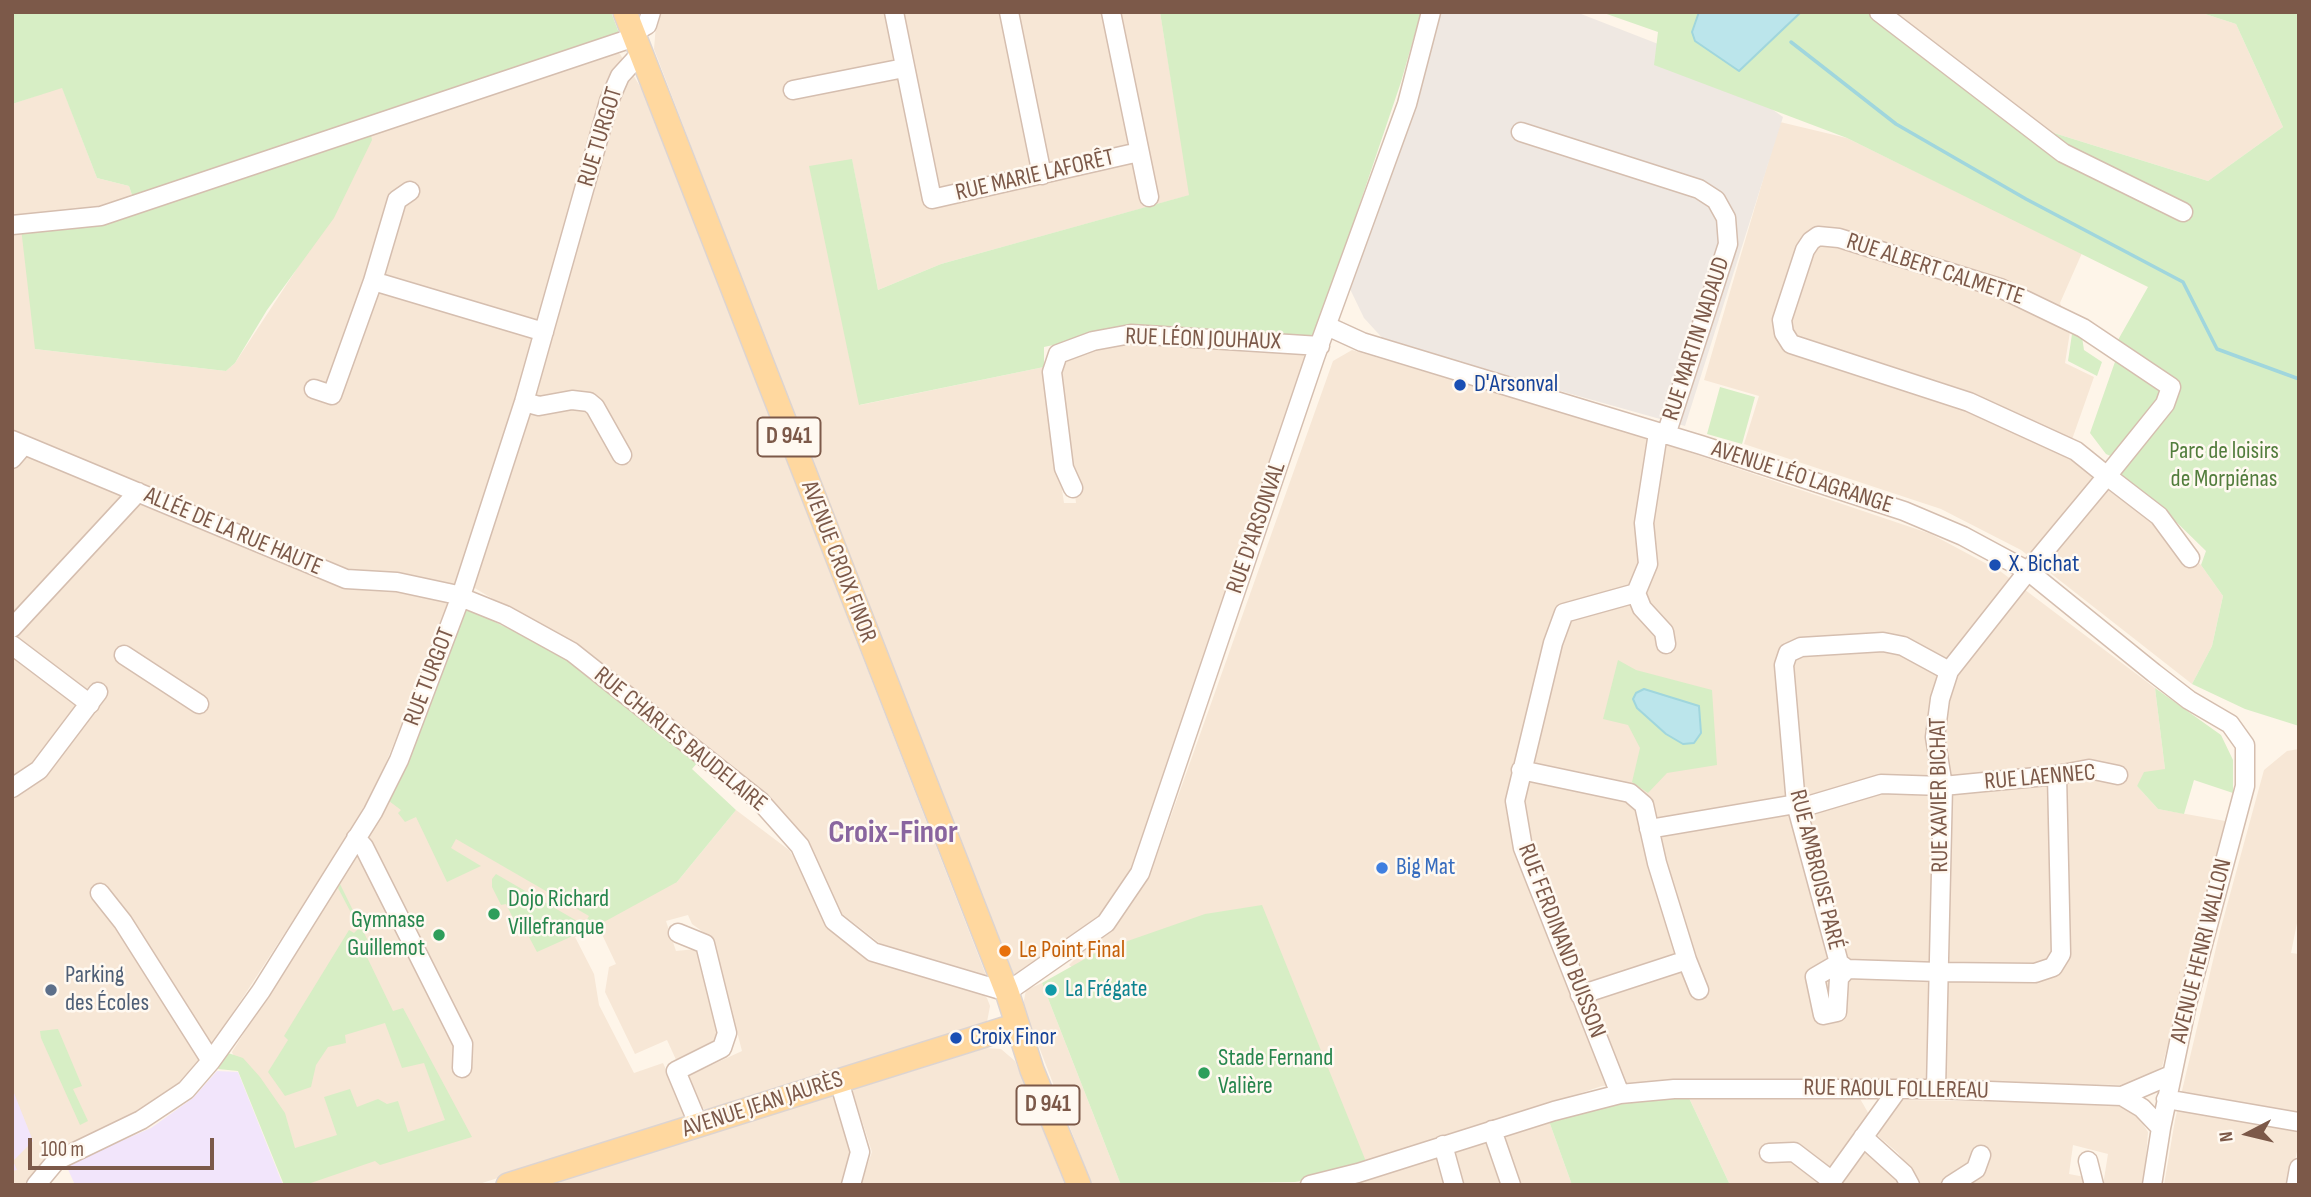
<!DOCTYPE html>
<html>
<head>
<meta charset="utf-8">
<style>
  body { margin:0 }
  #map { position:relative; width:2311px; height:1197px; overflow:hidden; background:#fef5e9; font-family:"Sofia Sans Condensed",sans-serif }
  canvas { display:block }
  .frame { position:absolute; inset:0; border:14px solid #7c5949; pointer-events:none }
  .north { position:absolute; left:2213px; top:1099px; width:70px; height:70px; -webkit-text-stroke:5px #fff9f1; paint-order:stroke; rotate:263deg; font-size:19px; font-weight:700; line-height:28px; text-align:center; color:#7c5949 }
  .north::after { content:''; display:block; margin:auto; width:24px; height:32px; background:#7c5949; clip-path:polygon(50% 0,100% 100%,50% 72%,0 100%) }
  .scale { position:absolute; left:28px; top:1138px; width:186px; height:32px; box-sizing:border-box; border:4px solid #7c5949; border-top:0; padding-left:9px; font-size:21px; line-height:24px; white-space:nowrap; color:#7c5949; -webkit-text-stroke:5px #fff9f1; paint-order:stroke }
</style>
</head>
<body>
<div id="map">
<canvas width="2311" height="1197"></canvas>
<div class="frame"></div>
<div class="north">N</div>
<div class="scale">100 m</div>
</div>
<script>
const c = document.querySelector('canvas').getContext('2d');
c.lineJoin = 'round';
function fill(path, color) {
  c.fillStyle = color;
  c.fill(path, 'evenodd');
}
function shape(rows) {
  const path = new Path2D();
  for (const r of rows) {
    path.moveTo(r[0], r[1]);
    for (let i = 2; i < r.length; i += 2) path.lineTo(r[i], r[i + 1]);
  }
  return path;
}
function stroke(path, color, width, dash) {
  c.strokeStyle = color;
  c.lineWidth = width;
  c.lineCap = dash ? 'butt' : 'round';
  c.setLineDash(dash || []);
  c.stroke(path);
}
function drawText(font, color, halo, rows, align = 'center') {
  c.font = font + ' "Sofia Sans Condensed",sans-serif';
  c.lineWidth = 5;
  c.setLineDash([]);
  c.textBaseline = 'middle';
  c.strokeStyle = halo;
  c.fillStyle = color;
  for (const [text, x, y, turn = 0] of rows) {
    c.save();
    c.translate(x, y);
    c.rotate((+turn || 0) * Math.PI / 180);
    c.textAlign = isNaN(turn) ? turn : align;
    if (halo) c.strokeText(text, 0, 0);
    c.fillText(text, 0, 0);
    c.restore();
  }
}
fill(shape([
  [657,12,1160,12,1190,195,941,264,878,290,852,160,860,405,1044,367,1064,503,1076,503,1060,373,1066,358,1137,337,1313,352,1135,869,1100,920,1014,975,908,715,654,49],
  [1867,12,2199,12,2236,24,2283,127,2208,181,2041,129],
  [611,51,620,54,643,91,986,975,977,977,886,948,841,913,795,827,768,796,573,647,473,587,468,597,448,610,370,802,210,1048,179,1087,28,1185,12,1185,12,104,62,87,97,178,129,186,134,201,35,349,226,371,235,363,300,264,370,131],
  [1780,122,1847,138,2082,253,2060,303,2070,332,2065,363,2094,377,2069,448,2201,565,2223,596,2212,646,2192,684,2021,550,1941,509,1744,444,1759,396,1704,380],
  [1352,350,1644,437,1931,534,2000,571,2155,688,2165,769,2137,786,2158,809,2225,821,2162,1067,2127,1085,1674,1081,1602,1086,1367,1164,1069,965,1126,908,1156,858,1333,361],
  [2299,749,2299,913,2291,953,2299,954,2299,1142,2290,1185,2164,1185,2175,1120,2220,931,2264,770,2287,751],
  [391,798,677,882,736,810,789,850,843,935,979,991,987,998,990,1006,987,1022,979,1029,709,1112,699,1106,687,1080,690,1075,742,1051,713,939,692,924,688,915,666,921,676,951,696,949,702,952,721,1035,713,1047,678,1064,667,1040,635,1054,605,992,609,967,616,964,598,926,575,937,594,974,599,1005,634,1073,663,1063,688,1117,476,1185,285,1185,232,1052],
  [1042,983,1121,1185,1092,1185,1023,1005,1026,990],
  [986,1048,1001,1049,1015,1061,1065,1185,860,1185,872,1152,852,1090],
  [836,1094,856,1159,845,1185,542,1185],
  [1859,1097,1870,1116,1821,1185,1730,1185,1689,1098],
  [1902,1100,2115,1103,2135,1112,2148,1132,2144,1185,2103,1185,2108,1154,2073,1145,2069,1174,2090,1178,2089,1185,1920,1185,1898,1153,1878,1136,1883,1124],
  [1549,1121,1572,1185,1303,1185],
  [1870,1151,1903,1185,1838,1185,1860,1154]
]), '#f7e7d6');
fill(shape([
  [1438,12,1576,12,1707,63,1783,117,1685,426,1386,342,1364,318,1350,289]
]), '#efe8e2');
fill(shape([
  [217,1071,238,1072,283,1185,75,1185,66,1165,151,1128,193,1098],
  [12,1088,33,1141,13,1161,17,1170,12,1171]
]), '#f2e5fb');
fill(shape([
  [12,12,611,12,619,33,613,39,134,201,129,186,97,178,62,88,12,104],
  [1160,12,1421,12,1401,82,1315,336,1137,327,1044,347,1044,367,859,405,809,166,852,159,878,290,941,264,1189,195],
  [1601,12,1867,12,2041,129,2208,181,2283,127,2236,24,2199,12,2299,12,2299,726,2245,709,2192,684,2212,646,2223,596,2201,565,2206,551,2163,509,2107,476,2171,388,2114,347,2148,287,1847,138,1654,65,1658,32],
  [370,131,372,140,334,218,267,310,235,363,226,371,35,349,21,228,102,220],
  [2072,334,2082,337,2084,350,2102,362,2097,376,2068,361],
  [2116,359,2163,391,2162,403,2117,459,2106,454,2090,433],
  [1720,387,1755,397,1742,444,1707,434],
  [464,607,565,656,698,762,692,769,736,810,677,882,604,922,537,952,521,922,516,924,506,904,501,905,492,887,492,879,496,874,584,925,589,916,456,839,451,848,481,866,447,882,416,817,405,822,398,813,401,810,389,801,409,759],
  [1618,660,1636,670,1712,690,1717,765,1667,773,1648,793,1632,782,1640,748,1628,725,1603,719],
  [2155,688,2221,735,2233,760,2233,793,2194,780,2184,814,2158,809,2137,786,2144,772,2165,769],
  [340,884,372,949,365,953,393,1011,403,1008,472,1137,380,1165,375,1161,305,1185,284,1185,238,1071,218,1069,228,1053,243,1058,260,1077,285,1113,295,1148,337,1135,324,1097,350,1089,357,1107,378,1099,387,1104,398,1101,408,1132,445,1120,424,1063,402,1068,385,1023,345,1035,346,1043,328,1047,316,1065,311,1087,285,1096,268,1072,288,1040,284,1036,349,930,354,933,359,928,338,888],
  [1262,905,1367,1164,1328,1177,1295,1182,1121,1185,1042,983,1099,951,1205,914],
  [58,1029,82,1086,73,1089,88,1121,80,1125,41,1038,40,1031],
  [1689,1098,1730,1185,1572,1185,1549,1121,1622,1101]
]), '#d7eec5');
const water = shape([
  [1699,12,1801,12,1739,71,1695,41,1692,32,1699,12],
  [1644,689,1699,706,1701,733,1694,743,1683,744,1666,734,1637,708,1633,699,1636,693,1644,689]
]);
fill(water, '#bbe5eb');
stroke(water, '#a0d6dd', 2);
stroke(shape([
  [1791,42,1896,124,2026,199,2183,282,2217,349,2299,379]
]), '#a0d6dd', 3.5);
const minor = shape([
  [894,12,932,199,1139,152],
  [1009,12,1042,175],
  [1111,12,1149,197],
  [1879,12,2063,153,2183,212],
  [633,33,647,25,651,12],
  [793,90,904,68],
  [1521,132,1699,189,1716,200,1726,218,1728,244,1666,435],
  [12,225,101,216,635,37],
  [373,281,397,200,410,191],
  [1327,326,1362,342,1701,445,1904,511,1963,536,2028,571,2154,673,2189,700,2230,724,2245,745,2245,786,2187,1004,2161,1128,2152,1185],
  [314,389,332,395,373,281,544,332],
  [524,402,539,406,572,400,589,402,595,407,622,455],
  [12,440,346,579,397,582,453,594,505,615,572,652,760,801,800,846,834,921,873,952,1007,992,1106,923,1140,873,1315,357,1407,104,1431,12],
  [12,459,24,445],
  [1073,488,1064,468,1052,372,1058,354,1093,341,1131,334,1320,346],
  [1636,593,1642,608,1664,632,1666,644],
  [12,628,138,492],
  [12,645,90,704],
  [124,655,199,704],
  [1949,671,1903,646,1883,642,1801,647,1788,653,1784,665,1796,804,1839,963,1847,969,1939,972,2035,973,2053,967,2061,954,2057,775],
  [1521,770,1630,793,1644,805,1657,863,1687,960,1580,995],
  [12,788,39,770,98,692],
  [1797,809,1881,784,1943,786,2057,775,2089,769,2118,775],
  [1649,829,1796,804],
  [356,838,364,847,463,1044,462,1068],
  [100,893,123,922,211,1061],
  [678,933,705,944,727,1033,722,1048,676,1071,699,1126],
  [1687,960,1699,990],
  [1839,963,1815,977,1823,1015,1837,1012,1839,978,1847,969],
  [839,1081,860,1152,851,1185],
  [1936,1089,1943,786,1935,737,1940,699,1949,671,2028,571,2107,476,2165,404,2171,387,2083,328,2000,288,1839,238,1818,236,1811,241,1805,250,1782,320,1784,333,1791,344,1969,402,2076,451,2107,476,2159,516,2190,558],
  [1620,1094,1523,848,1515,801,1553,643,1564,613,1636,593,1648,564,1644,523,1658,433],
  [2122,1096,2171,1075],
  [2166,1099,2299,1122],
  [1492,1130,1511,1185],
  [1863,1137,1904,1174,1910,1185],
  [1443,1145,1454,1185],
  [1769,1153,1794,1152,1832,1181],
  [2088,1161,2094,1185],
  [36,1185,56,1161,141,1120,186,1090,211,1061,261,991,373,812,399,760,461,596,524,402,609,101,620,76,641,53],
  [1310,1185,1358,1173,1554,1111,1620,1094,1674,1089,1936,1089,2122,1096,2142,1108,2161,1128],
  [1829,1185,1898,1089],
  [1951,1185,1976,1169,1981,1155],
  [2296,1185,2299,1168]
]);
const major = shape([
  [625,12,1007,992,1032,1070,1079,1185],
  [508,1185,1017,1025]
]);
stroke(minor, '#d5beaf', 21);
stroke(major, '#ddd4d0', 26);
stroke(minor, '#fff', 18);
stroke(major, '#ffd89f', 23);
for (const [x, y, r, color] of [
  [1460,385,7,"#1a4fb4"],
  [1995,565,7,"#1a4fb4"],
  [1382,868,7,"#3f7fe0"],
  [494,914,7,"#2e9e5b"],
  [439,935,7,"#2e9e5b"],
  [1005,951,7,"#e8710a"],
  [51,990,7,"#5c6f8a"],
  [1051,990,7,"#0f9aa8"],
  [956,1038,7,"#1a4fb4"],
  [1204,1073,7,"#2e9e5b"]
]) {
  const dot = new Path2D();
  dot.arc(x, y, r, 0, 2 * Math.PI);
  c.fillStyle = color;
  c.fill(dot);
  stroke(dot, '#fff9f1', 2.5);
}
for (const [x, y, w] of [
  [789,437,63],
  [1048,1105,63]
]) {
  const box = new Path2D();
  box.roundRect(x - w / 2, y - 19.5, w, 39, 5);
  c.fillStyle = '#fff9f1';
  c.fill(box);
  stroke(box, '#7c5949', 2);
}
drawText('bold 23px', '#7c5949', null, [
  ["D 941",789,437],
  ["D 941",1048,1105]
]);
drawText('24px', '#7c5949', '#fff9f1', [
  ["RUE TURGOT",601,137,-73],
  ["RUE MARIE LAFORÊT",1035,176,-13],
  ["RUE ALBERT CALMETTE",1935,270,18],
  ["RUE MARTIN NADAUD",1697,339,-72],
  ["RUE LÉON JOUHAUX",1203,340,2],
  ["AVENUE LÉO LAGRANGE",1802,478,18],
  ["RUE D'ARSONVAL",1257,528,-71],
  ["ALLÉE DE LA RUE HAUTE",233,532,23],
  ["AVENUE CROIX FINOR",838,562,69],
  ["RUE TURGOT",430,677,-69],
  ["RUE CHARLES BAUDELAIRE",680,740,39],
  ["RUE LAENNEC",2040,778,-5],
  ["RUE XAVIER BICHAT",1940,795,-91],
  ["RUE AMBROISE PARÉ",1816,870,76],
  ["RUE FERDINAND BUISSON",1561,941,69],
  ["AVENUE HENRI WALLON",2202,951,-76],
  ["RUE RAOUL FOLLEREAU",1896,1090,1],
  ["AVENUE JEAN JAURÈS",763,1105,-18]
]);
drawText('24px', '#164399', '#fff9f1', [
  ["D'Arsonval",1474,385],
  ["X. Bichat",2009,565],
  ["Croix Finor",970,1038]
], 'left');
drawText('24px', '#527d3c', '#fff9f1', [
  ["Parc de loisirs",2224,452],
  ["de Morpiénas",2224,480]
]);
drawText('24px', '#366cbe', '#fff9f1', [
  ["Big Mat",1396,868]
], 'left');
drawText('24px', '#27864d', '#fff9f1', [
  ["Dojo Richard",508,900],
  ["Villefranque",508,928],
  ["Gymnase",425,921,"right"],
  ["Guillemot",425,949,"right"],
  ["Stade Fernand",1218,1059],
  ["Valière",1218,1087]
], 'left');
drawText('24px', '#c56008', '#fff9f1', [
  ["Le Point Final",1019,951]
], 'left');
drawText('24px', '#4e5e75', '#fff9f1', [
  ["Parking",65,976],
  ["des Écoles",65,1004]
], 'left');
drawText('24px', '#0d838f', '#fff9f1', [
  ["La Frégate",1065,990]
], 'left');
drawText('bold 32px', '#89659f', '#fff9f1', [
  ["Croix-Finor",893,834]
]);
</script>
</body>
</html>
